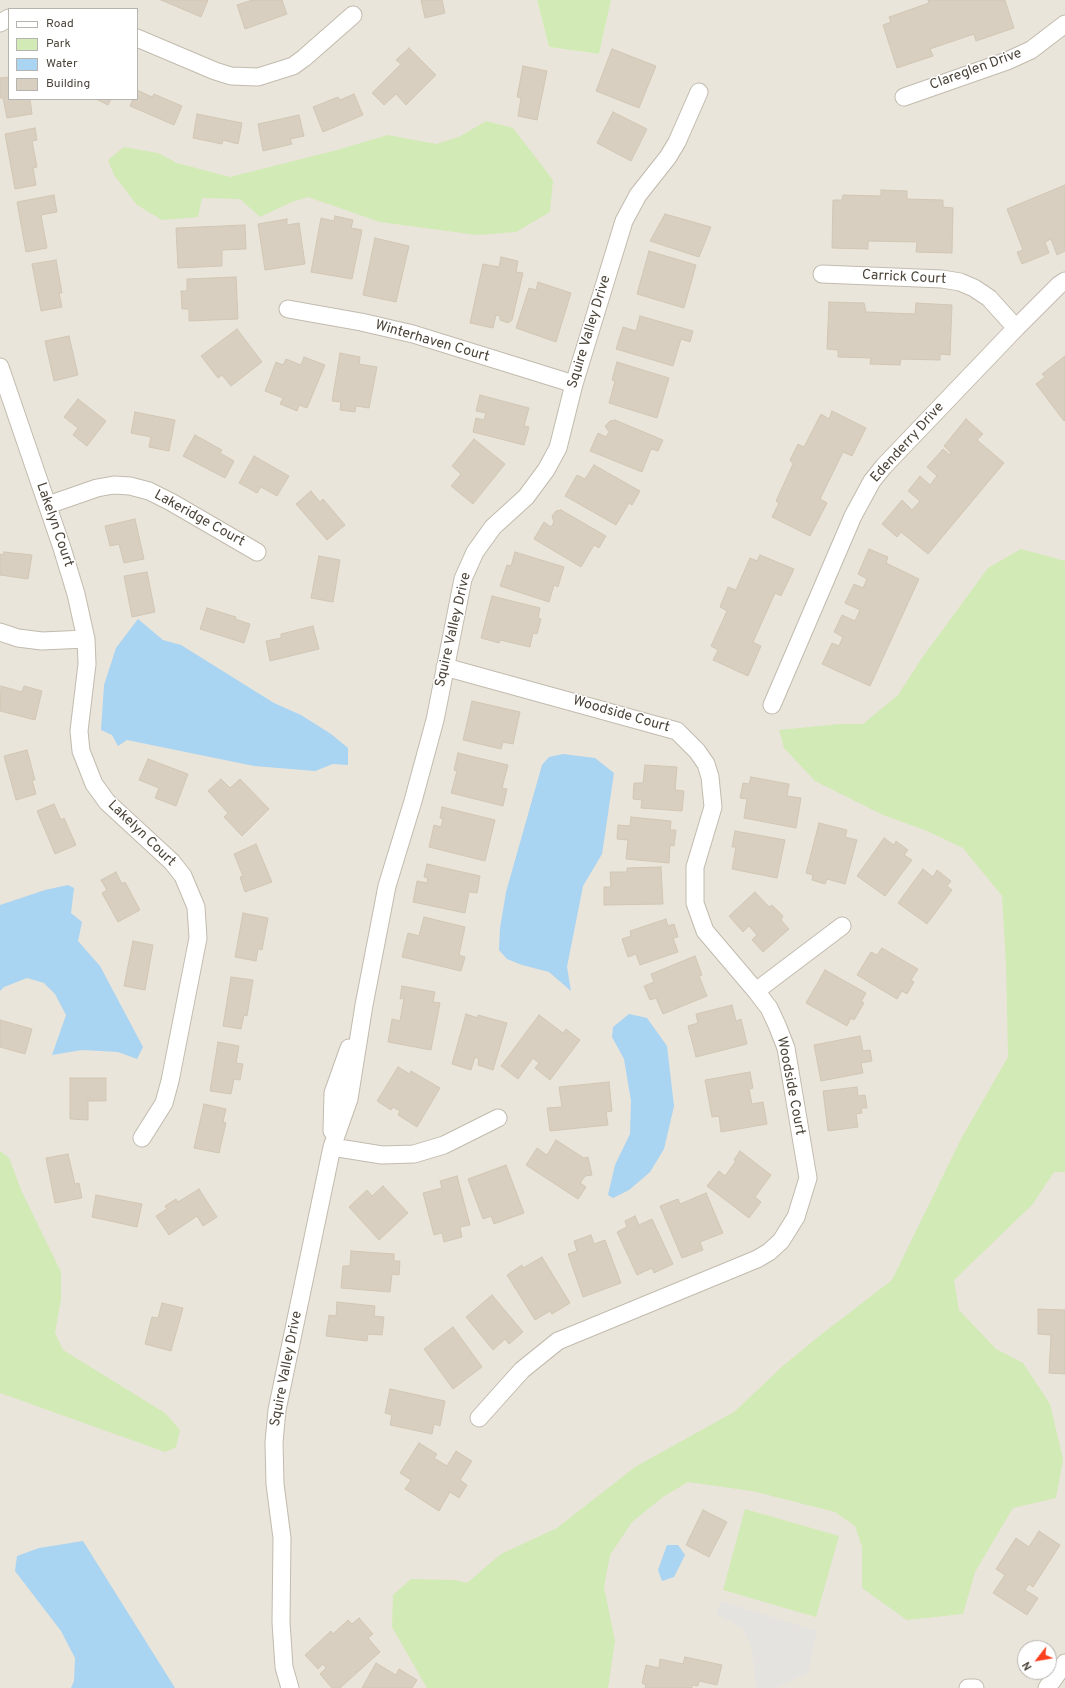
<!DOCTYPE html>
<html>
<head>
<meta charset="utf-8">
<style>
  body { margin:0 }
  #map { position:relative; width:1065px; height:1688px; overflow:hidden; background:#f6f3ec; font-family:Overpass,sans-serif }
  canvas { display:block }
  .legend { position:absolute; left:8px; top:8px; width:130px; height:92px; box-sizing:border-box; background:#fff; border:1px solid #b7b4b0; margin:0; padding:5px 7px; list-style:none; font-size:12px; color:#4b4439 }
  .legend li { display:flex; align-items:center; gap:8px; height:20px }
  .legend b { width:20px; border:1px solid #b7b4b0 }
  .north { position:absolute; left:1017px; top:1640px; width:40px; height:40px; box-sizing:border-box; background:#fff; border:1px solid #b7b4b0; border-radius:50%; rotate:239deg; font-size:11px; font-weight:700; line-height:16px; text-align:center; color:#4b4439 }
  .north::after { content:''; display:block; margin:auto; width:14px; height:18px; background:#fc3f1d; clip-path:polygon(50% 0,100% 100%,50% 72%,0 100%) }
</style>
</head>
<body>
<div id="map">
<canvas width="1065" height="1688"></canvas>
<ul class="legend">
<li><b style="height:5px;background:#fff"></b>Road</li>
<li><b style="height:11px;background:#d2eab5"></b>Park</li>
<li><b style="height:11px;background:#a9d4f2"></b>Water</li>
<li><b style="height:11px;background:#d8cfc1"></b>Building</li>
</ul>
<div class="north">N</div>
</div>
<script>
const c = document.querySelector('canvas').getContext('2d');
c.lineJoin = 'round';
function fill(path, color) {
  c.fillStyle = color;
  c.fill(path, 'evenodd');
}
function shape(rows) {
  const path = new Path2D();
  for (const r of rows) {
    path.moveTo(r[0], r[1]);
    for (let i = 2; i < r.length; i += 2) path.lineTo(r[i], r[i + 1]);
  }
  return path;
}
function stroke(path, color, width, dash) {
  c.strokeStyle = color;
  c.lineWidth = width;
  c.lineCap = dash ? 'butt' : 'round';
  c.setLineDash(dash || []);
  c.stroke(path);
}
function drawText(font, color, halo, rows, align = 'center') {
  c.font = font + ' Overpass,sans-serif';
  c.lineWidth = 3;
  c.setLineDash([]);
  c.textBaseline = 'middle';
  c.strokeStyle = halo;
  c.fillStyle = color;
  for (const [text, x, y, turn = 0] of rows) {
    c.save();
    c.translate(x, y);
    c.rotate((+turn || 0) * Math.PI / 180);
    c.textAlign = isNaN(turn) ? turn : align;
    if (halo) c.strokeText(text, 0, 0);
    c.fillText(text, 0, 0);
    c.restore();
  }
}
fill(shape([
  [0,0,537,0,549,47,599,54,611,0,1065,0,1065,1688,0,1688],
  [9,9,137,9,137,99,9,99],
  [1025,1648,1049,1648,1049,1672,1025,1672]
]), '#eae5da');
fill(shape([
  [537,0,611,0,599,54,549,47],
  [486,121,513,128,553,180,550,212,516,232,477,235,380,222,308,197,292,202,260,217,240,199,202,198,198,217,162,220,137,205,114,175,108,160,124,147,158,153,177,163,230,177,337,150,388,135,436,144,459,137],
  [1021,549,1065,561,1065,1172,1054,1172,1032,1205,954,1280,959,1310,996,1349,1023,1363,1050,1404,1063,1459,1056,1498,1013,1508,975,1572,963,1614,907,1620,862,1588,862,1547,855,1526,835,1512,752,1491,688,1482,663,1497,632,1522,610,1555,604,1587,615,1641,608,1688,427,1688,392,1627,393,1595,411,1579,455,1580,467,1583,501,1554,557,1528,635,1467,734,1412,784,1365,818,1337,892,1280,961,1139,1008,1057,1006,964,1002,896,963,848,927,831,883,815,815,781,784,748,779,730,840,724,863,724,898,695,922,658,988,568],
  [0,1151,9,1158,22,1192,61,1272,61,1299,55,1333,63,1350,165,1413,180,1430,176,1447,165,1452,0,1393],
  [745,1509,839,1536,816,1617,723,1590]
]), '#d2eab5');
fill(shape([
  [721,1601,817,1631,808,1673,776,1688,756,1688,751,1645,742,1628,716,1614]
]), '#e5e3e0');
fill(shape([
  [138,619,163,640,181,645,274,703,301,715,331,734,348,748,348,765,333,764,315,771,254,766,127,740,118,746,112,735,101,730,104,685,116,648],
  [563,754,595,758,614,773,602,854,583,886,567,967,571,991,549,972,522,965,507,959,499,950,500,928,506,892,542,765,549,757],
  [68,885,74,888,71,913,82,922,78,941,100,966,143,1047,137,1059,118,1052,82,1050,52,1055,66,1015,55,994,44,983,27,978,4,987,0,991,0,905,45,890],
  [629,1014,647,1018,667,1046,674,1106,664,1149,650,1172,629,1190,613,1198,608,1195,615,1165,630,1134,631,1101,624,1059,612,1037,613,1027],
  [83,1541,175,1688,71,1688,74,1681,75,1658,61,1631,15,1571,17,1556,39,1548],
  [667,1545,678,1545,685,1555,674,1577,662,1581,658,1570]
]), '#a9d4f2');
const building = shape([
  [161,0,208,0,201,17,161,0],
  [252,0,282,0,287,14,245,29,237,5,252,0],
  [421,0,442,0,445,13,425,18,421,0],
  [928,0,1005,0,1014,28,976,41,974,34,930,49,933,56,897,68,883,25,891,22,889,17,929,3,928,0],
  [409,48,436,75,406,105,396,94,384,105,372,93,401,64,396,60,409,48],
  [612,49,656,66,639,108,596,91,612,49],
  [523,66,547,71,537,120,518,116,521,98,517,97,523,66],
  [9,77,9,99,30,99,32,114,7,118,3,98,0,98,0,78,9,77],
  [137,90,152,97,154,94,182,106,174,125,130,106,133,99,137,99,137,90],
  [354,94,363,115,323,132,313,107,338,97,340,100,354,94],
  [96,99,111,99,108,105,96,99],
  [613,112,647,129,631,161,597,143,613,112],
  [197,114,242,123,238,144,223,140,222,144,193,138,197,114],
  [299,115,304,136,290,139,292,144,263,151,258,124,299,115],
  [35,128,37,140,32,141,37,167,33,168,36,185,15,189,5,134,35,128],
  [1065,185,1065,251,1057,255,1051,239,1045,242,1049,253,1022,264,1017,252,1023,250,1007,209,1065,185],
  [881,190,907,191,907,199,943,200,943,207,953,208,952,253,916,252,917,242,868,241,868,249,832,248,833,200,842,200,843,195,881,196,881,190],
  [54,195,57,212,41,215,47,248,26,252,17,202,54,195],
  [665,214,711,227,699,257,650,241,665,214],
  [335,216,353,220,351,228,362,230,352,279,311,272,321,218,334,221,335,216],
  [287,219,287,225,299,223,305,264,265,270,258,224,287,219],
  [245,225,246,249,222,250,222,266,178,268,176,228,245,225],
  [375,238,409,246,396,302,363,295,375,238],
  [649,251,696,265,684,308,637,294,649,251],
  [501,257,518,261,516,272,523,273,512,320,508,323,500,320,500,316,496,315,493,328,470,323,483,264,499,267,501,257],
  [56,260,62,293,59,293,62,307,41,311,32,264,56,260],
  [236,277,238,319,189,321,189,309,182,309,181,291,187,291,187,279,236,277],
  [538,282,571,293,556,342,516,328,529,288,536,290,538,282],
  [829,302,864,303,866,312,915,314,916,303,952,305,950,355,940,354,940,360,901,359,900,365,870,364,871,358,838,357,838,350,827,349,829,302],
  [640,316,693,331,690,342,681,339,673,366,616,349,623,327,636,331,640,316],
  [237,329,262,362,231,386,222,375,218,378,201,356,237,329],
  [69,336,78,375,54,381,45,341,69,336],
  [340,353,360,357,359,364,377,367,369,408,356,406,355,412,340,410,341,402,332,401,340,353],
  [1065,356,1065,420,1064,421,1036,384,1045,377,1042,374,1065,356],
  [304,357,325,365,307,408,299,405,297,411,280,404,283,398,265,391,276,362,283,365,286,359,301,365,304,357],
  [617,362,669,378,657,418,609,403,615,381,612,380,617,362],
  [480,395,529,408,524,426,529,427,524,445,473,432,476,418,484,420,486,413,476,411,480,395],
  [78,399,106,421,87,446,73,435,78,428,64,417,78,399],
  [832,411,866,428,852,456,843,452,820,499,827,503,810,536,772,517,779,503,776,501,793,464,790,460,798,444,804,447,821,414,829,419,832,411],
  [135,412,175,420,169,451,149,447,151,437,131,433,135,412],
  [966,419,983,434,977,440,1004,463,928,554,901,532,897,537,882,524,902,500,912,510,920,501,908,491,920,476,930,485,937,476,927,467,943,449,950,455,951,453,944,446,966,419],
  [615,420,663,440,658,451,651,449,642,472,590,451,598,433,606,437,609,432,605,426,610,421,615,420],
  [195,435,222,450,220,453,234,461,225,478,183,456,195,435],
  [474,439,505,464,473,504,451,486,461,474,452,466,474,439],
  [254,456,289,476,277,496,261,487,257,493,239,483,254,456],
  [594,465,640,491,632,505,629,503,616,525,565,496,577,475,585,479,594,465],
  [311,491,320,502,323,499,345,525,327,540,296,504,311,491],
  [561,510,606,536,599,548,594,545,581,567,534,539,544,522,551,527,554,522,552,516,556,511,561,510],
  [135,519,144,559,124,563,119,544,110,546,105,526,135,519],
  [869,549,888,557,886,563,919,579,870,686,822,664,832,643,839,646,843,637,834,632,842,615,855,621,860,610,845,603,854,584,863,588,867,579,858,574,869,549],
  [4,552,32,555,28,579,0,575,0,554,3,555,4,552],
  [515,552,564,567,558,587,554,585,549,602,500,586,507,565,511,566,515,552],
  [760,555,794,569,781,596,775,593,753,642,761,646,748,676,713,660,718,650,711,646,727,611,720,607,728,587,736,590,750,558,757,561,760,555],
  [319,556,340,560,333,602,311,598,319,556],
  [147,572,155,612,132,617,124,576,147,572],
  [492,596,540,608,538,618,541,619,537,634,533,633,530,647,500,640,499,643,481,638,492,596],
  [207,608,236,617,235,619,250,624,244,643,200,629,207,608],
  [313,626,319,649,270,661,266,641,281,638,281,634,313,626],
  [1,686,22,692,24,686,42,691,35,720,0,711,1,686],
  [472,701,520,712,513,744,503,742,501,749,463,740,472,701],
  [27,750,35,780,32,780,36,794,16,800,4,756,27,750],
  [458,753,508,765,502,788,507,789,503,806,451,793,457,771,454,770,458,753],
  [148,759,188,774,176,806,155,798,159,788,139,780,148,759],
  [645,765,677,767,675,790,684,791,682,811,641,808,642,800,633,799,634,783,643,783,645,765],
  [751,777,789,784,787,796,801,798,796,828,744,818,747,799,740,798,743,783,749,784,751,777],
  [221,779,230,788,240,779,269,809,242,836,224,817,228,813,208,791,221,779],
  [54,804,61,820,64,818,76,845,55,854,37,811,54,804],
  [442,807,495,820,485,861,429,847,434,825,441,827,443,819,440,818,442,807],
  [631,817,671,821,670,830,676,830,674,846,670,845,669,863,626,859,628,840,617,839,618,825,630,826,631,817],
  [819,823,847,830,845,837,857,840,845,884,827,879,825,884,812,880,813,875,806,873,819,823],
  [735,831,785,840,777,878,732,869,736,847,732,847,735,831],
  [884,838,894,845,896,841,908,850,904,855,912,860,885,896,857,876,884,838],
  [256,844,272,882,245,892,240,877,243,876,234,854,256,844],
  [427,864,480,876,477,893,469,892,465,913,413,902,417,881,427,883,428,878,424,877,427,864],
  [661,867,663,904,604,905,604,887,611,887,610,872,627,872,627,868,661,867],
  [923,869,933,877,937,870,951,881,947,886,952,890,927,924,898,903,923,869],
  [116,872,122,884,125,882,140,910,118,922,102,893,107,890,101,880,116,872],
  [755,892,769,907,772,905,783,916,781,920,789,929,763,952,752,940,757,935,749,926,743,932,729,916,755,892],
  [243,913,268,918,262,950,258,949,256,961,235,957,243,913],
  [424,917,465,927,459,955,465,957,461,971,402,957,408,933,419,936,424,917],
  [666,919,668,926,674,924,678,937,673,938,678,952,640,965,636,954,628,957,622,939,631,936,630,931,666,919],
  [133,941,153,945,145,990,124,986,133,941],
  [882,948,918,969,911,980,914,982,907,994,902,991,897,999,857,975,871,952,877,955,882,948],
  [695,956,702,975,699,976,707,996,663,1014,656,998,650,1000,644,986,654,982,651,974,695,956],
  [825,970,866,993,861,1002,864,1003,854,1020,851,1018,847,1026,806,1003,825,970],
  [231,977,253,980,247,1016,244,1015,241,1029,223,1026,231,977],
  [402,986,435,992,433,1002,440,1003,431,1050,388,1042,392,1019,400,1021,404,998,400,999,402,986],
  [732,1005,736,1021,741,1019,747,1044,696,1057,688,1026,698,1023,696,1014,732,1005],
  [466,1014,478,1018,478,1015,507,1023,493,1070,478,1065,479,1059,475,1057,471,1070,452,1064,466,1014],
  [539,1015,563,1033,566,1029,580,1040,550,1080,535,1068,539,1063,533,1058,518,1079,501,1066,539,1015],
  [0,1020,32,1029,25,1054,0,1047,0,1020],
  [860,1036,863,1051,870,1050,872,1061,861,1063,863,1073,821,1081,814,1045,860,1036],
  [218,1042,239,1046,236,1063,243,1064,240,1080,234,1079,231,1094,210,1091,218,1042],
  [398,1067,410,1074,411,1071,440,1088,417,1127,398,1115,400,1111,393,1107,391,1110,377,1101,398,1067],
  [750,1072,753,1088,749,1089,752,1104,763,1102,767,1124,721,1132,719,1116,712,1117,705,1080,750,1072],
  [70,1078,106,1078,106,1101,88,1101,88,1120,70,1119,70,1078],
  [609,1082,612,1111,606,1112,608,1125,550,1131,547,1108,562,1107,559,1087,609,1082],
  [857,1087,858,1096,865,1095,867,1108,861,1108,862,1113,856,1114,858,1127,828,1131,823,1091,857,1087],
  [204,1104,226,1109,223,1122,226,1123,219,1153,194,1148,204,1104],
  [556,1140,584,1158,588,1157,592,1175,585,1176,580,1183,586,1187,578,1199,526,1165,537,1148,547,1155,556,1140],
  [740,1151,771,1175,755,1197,761,1202,749,1218,707,1186,719,1171,725,1176,736,1161,734,1160,740,1151],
  [68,1154,75,1184,79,1183,82,1198,55,1203,46,1158,68,1154],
  [506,1165,524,1213,494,1224,491,1216,483,1219,468,1179,506,1165],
  [457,1176,470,1225,460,1227,462,1237,444,1242,442,1233,434,1235,423,1193,442,1188,440,1181,457,1176],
  [383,1186,408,1213,379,1240,349,1207,367,1190,372,1196,383,1186],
  [199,1189,217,1217,203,1226,197,1216,169,1235,156,1216,167,1209,165,1206,176,1199,178,1202,199,1189],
  [706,1193,723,1233,700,1242,703,1250,682,1258,660,1206,678,1199,680,1204,706,1193],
  [96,1195,142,1204,137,1227,92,1217,96,1195],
  [635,1216,639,1225,652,1219,673,1264,654,1273,652,1268,637,1275,617,1232,627,1227,625,1221,635,1216],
  [591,1235,594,1244,605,1240,621,1283,583,1297,568,1254,577,1251,574,1241,591,1235],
  [351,1251,394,1254,394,1261,400,1261,399,1275,392,1274,390,1292,341,1288,343,1266,350,1266,351,1251],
  [542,1257,570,1303,552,1314,550,1311,535,1320,507,1275,522,1265,523,1268,542,1257],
  [492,1295,523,1332,509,1344,505,1339,493,1350,466,1317,492,1295],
  [337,1302,375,1306,374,1316,384,1317,382,1335,368,1334,367,1341,326,1336,329,1315,336,1316,337,1302],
  [162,1303,183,1308,171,1351,145,1344,152,1317,158,1318,162,1303],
  [1038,1309,1065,1310,1065,1374,1049,1373,1051,1335,1038,1334,1038,1309],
  [453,1327,482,1367,453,1389,424,1349,453,1327],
  [390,1389,445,1401,440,1426,434,1424,432,1434,390,1425,392,1415,385,1413,390,1389],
  [419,1443,437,1454,434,1458,447,1466,456,1451,472,1461,460,1480,467,1485,459,1498,450,1492,439,1511,405,1489,411,1480,400,1473,419,1443],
  [703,1510,727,1522,709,1557,686,1545,703,1510],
  [1039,1531,1060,1545,1033,1587,1029,1584,1025,1590,1038,1598,1027,1615,993,1593,1005,1575,996,1569,1016,1538,1029,1547,1039,1531],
  [359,1618,373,1634,368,1638,380,1652,340,1688,332,1688,320,1674,326,1668,323,1664,318,1669,305,1655,331,1631,333,1634,348,1620,352,1624,359,1618],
  [685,1657,722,1665,717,1685,699,1681,698,1686,692,1685,692,1688,645,1688,646,1685,642,1683,646,1665,659,1668,660,1659,683,1664,685,1657],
  [376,1663,396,1675,399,1669,417,1680,412,1688,362,1688,376,1663]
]);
fill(building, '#d8cfc1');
stroke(building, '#d3c7b4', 1);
const minor = shape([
  [0,23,9,18],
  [137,38,215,71,231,76,258,77,293,66,304,58,353,15],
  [904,97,1007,61,1031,50,1065,24],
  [822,274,942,279,960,282,974,288,989,298,1016,328],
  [288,309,361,322,413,334,574,384],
  [0,367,62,548,76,594,86,639,87,664,79,731,81,751,94,784,107,802,172,862,183,876,196,907,198,938,170,1081,164,1103,142,1138],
  [48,505,97,488,114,485,130,486,149,491,171,502,257,552],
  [0,632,18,638,42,641,86,639],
  [445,667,677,731,697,751,706,764,710,777,713,807,695,867,695,903,705,931,756,991,769,1008,777,1025,786,1048,808,1178,796,1217,781,1241,769,1252,757,1259,558,1341,522,1370,479,1418],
  [772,705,853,516,872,481,884,466,1016,328,1059,285,1065,281],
  [756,991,842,926],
  [332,1131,333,1093,349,1048],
  [332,1147,382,1155,414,1154,444,1145,498,1118],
  [290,1688,284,1667,281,1622,282,1538,275,1484,274,1442,277,1410,332,1147,349,1099,364,1005,387,886,413,801,435,720,463,579,475,552,493,527,526,497,546,470,558,448,574,384,624,221,638,195,668,157,677,142,699,92],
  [968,1688,975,1688],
  [1047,1688,1065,1663]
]);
stroke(minor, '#c2bbae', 19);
stroke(minor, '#fff', 17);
drawText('14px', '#4b4439', '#fff', [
  ["Clareglen Drive",976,70,-20],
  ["Carrick Court",904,278,3],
  ["Squire Valley Drive",590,332,-73],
  ["Winterhaven Court",432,342,16],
  ["Edenderry Drive",908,443,-48],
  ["Lakeridge Court",199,519,29],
  ["Lakelyn Court",54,525,71],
  ["Squire Valley Drive",454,630,-77],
  ["Woodside Court",621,715,16],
  ["Lakelyn Court",141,834,44],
  ["Woodside Court",790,1086,79],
  ["Squire Valley Drive",287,1369,-79]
]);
</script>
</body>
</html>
